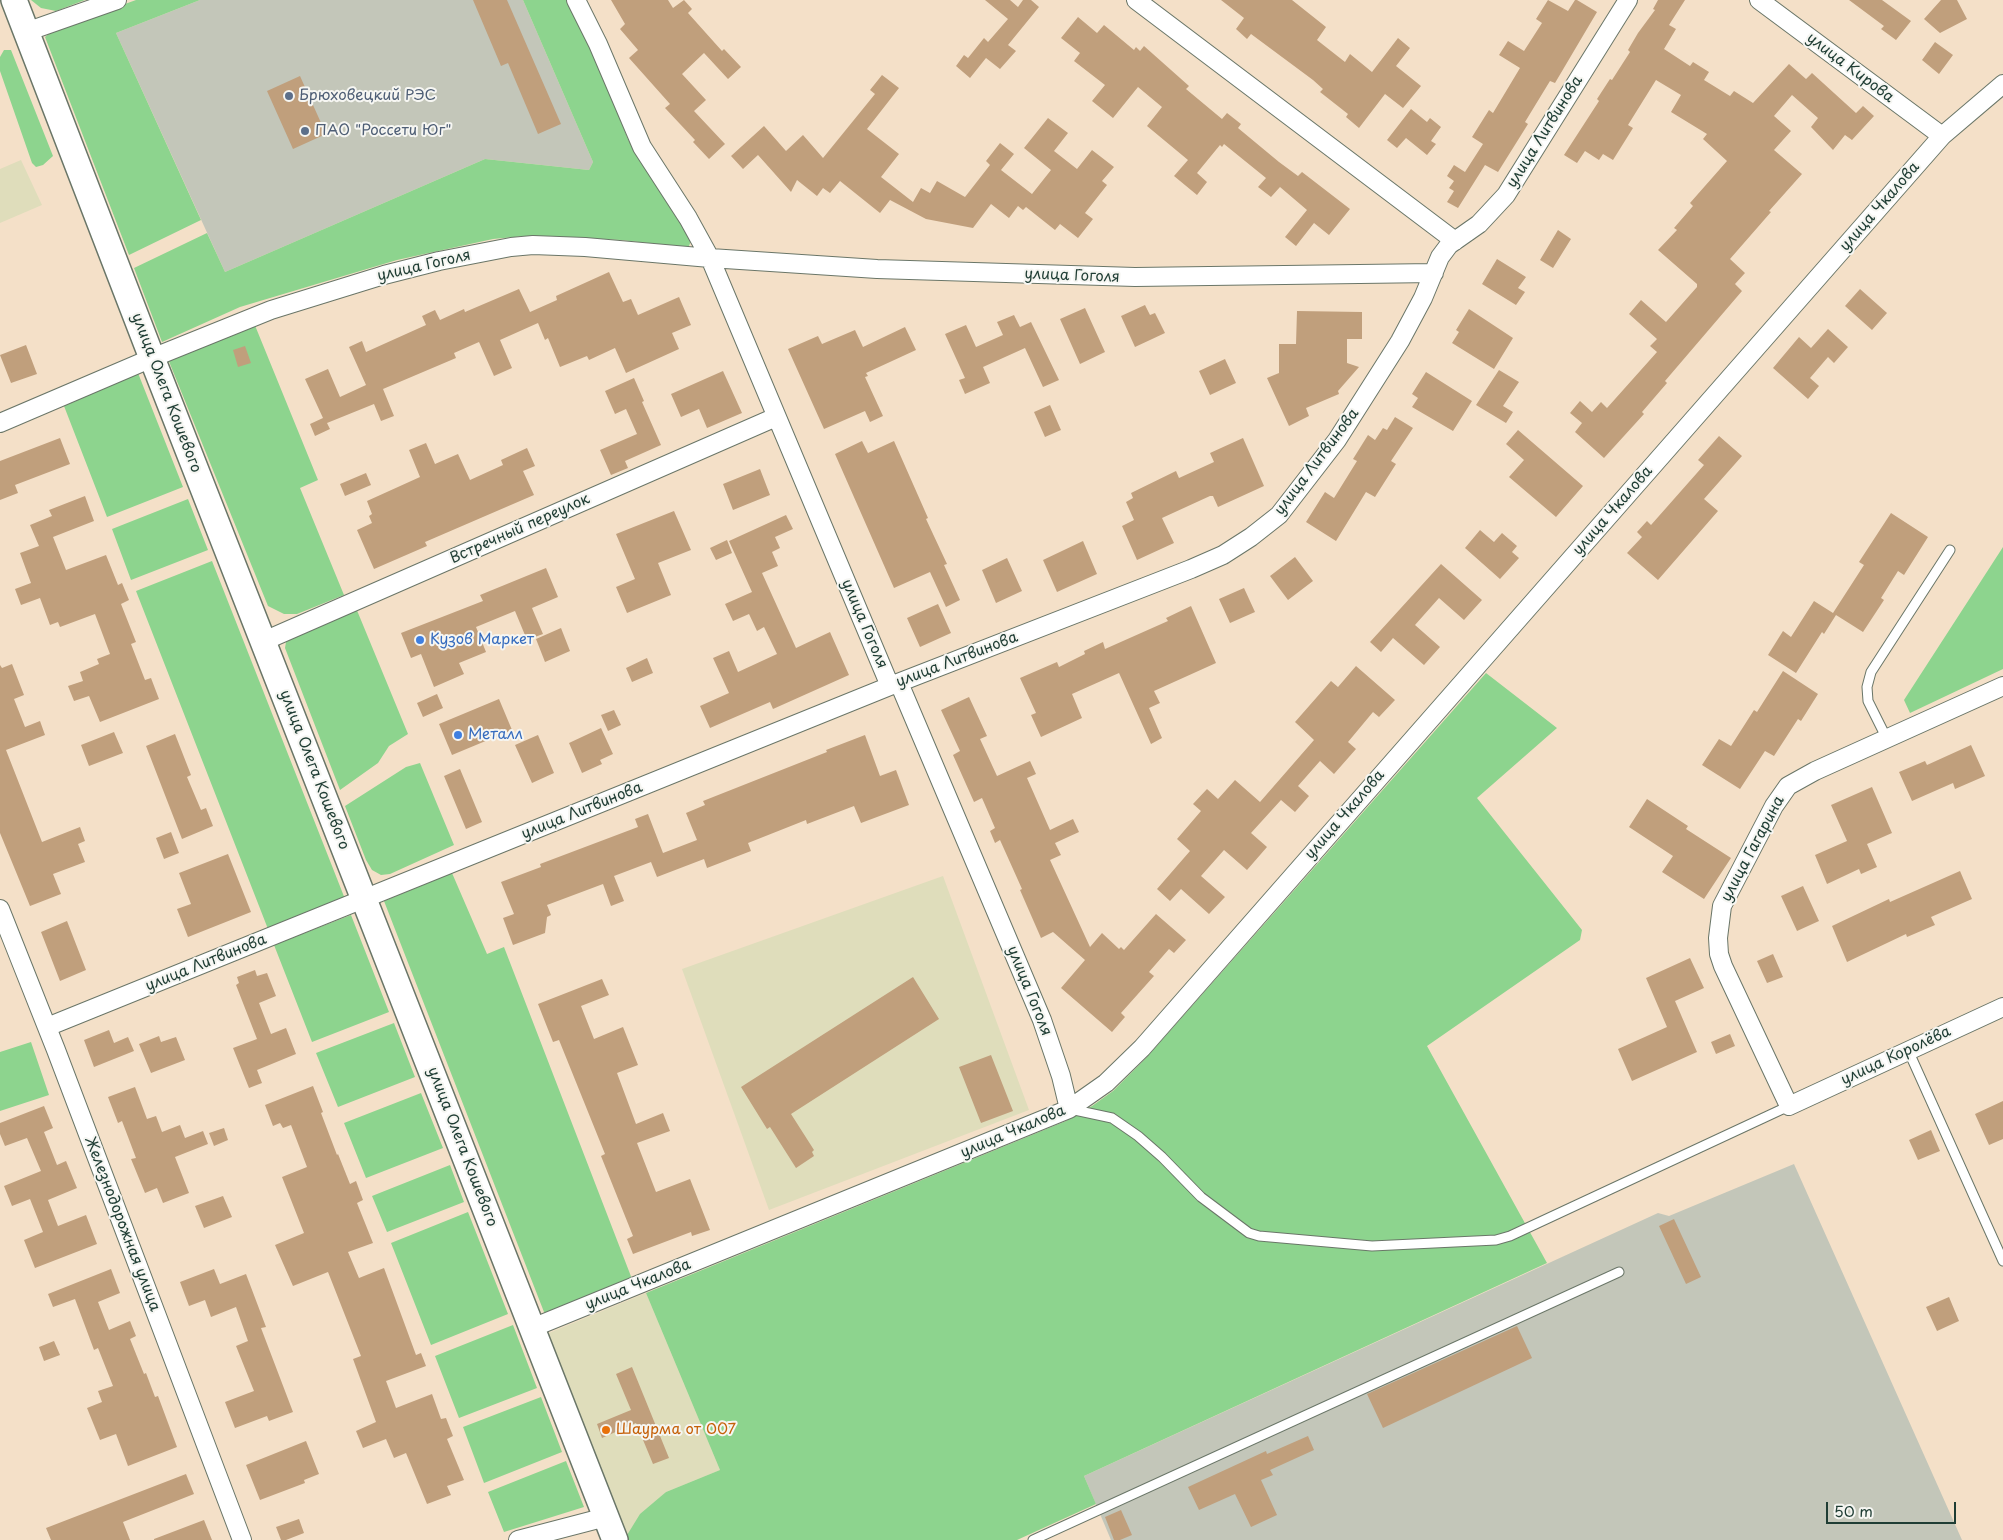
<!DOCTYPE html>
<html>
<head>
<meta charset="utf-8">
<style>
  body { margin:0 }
  #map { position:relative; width:2003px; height:1540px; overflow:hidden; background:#f4e0c8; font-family:"Playpen Sans",sans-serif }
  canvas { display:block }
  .scale { position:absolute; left:1826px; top:1502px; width:130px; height:22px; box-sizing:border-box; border:2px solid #1f3d34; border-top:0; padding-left:6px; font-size:15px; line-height:18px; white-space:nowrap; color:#1f3d34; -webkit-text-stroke:4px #f6f6f2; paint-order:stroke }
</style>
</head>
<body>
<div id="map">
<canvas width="2003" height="1540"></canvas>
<div class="scale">50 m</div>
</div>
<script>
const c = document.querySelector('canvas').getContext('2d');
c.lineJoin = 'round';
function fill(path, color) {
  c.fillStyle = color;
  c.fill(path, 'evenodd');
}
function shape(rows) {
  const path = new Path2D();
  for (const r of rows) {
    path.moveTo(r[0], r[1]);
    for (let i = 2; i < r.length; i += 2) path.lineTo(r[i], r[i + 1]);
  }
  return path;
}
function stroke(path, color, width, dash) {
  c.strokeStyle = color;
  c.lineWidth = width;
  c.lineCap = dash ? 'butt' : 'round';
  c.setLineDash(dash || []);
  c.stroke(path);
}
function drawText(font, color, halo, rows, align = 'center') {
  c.font = font + ' "Playpen Sans",sans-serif';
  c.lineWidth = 4;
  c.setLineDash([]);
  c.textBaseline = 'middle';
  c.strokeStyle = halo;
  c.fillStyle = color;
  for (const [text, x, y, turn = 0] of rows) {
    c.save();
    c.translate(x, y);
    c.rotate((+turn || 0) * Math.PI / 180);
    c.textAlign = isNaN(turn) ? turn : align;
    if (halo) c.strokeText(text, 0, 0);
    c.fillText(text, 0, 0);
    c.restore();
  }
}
fill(shape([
  [21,160,42,205,0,223,0,169],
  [943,876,1029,1110,769,1210,682,969],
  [646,1293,720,1470,666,1492,624,1539,544,1335]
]), '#dfddbb');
fill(shape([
  [200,0,523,0,593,162,589,170,485,159,225,272,116,33],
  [1794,1164,1962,1540,1111,1540,1084,1476,1658,1213,1669,1216]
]), '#c3c6b9');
fill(shape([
  [31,0,85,0,56,11,41,8],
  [136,0,200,0,116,33,201,220,129,255,45,37,53,30],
  [523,0,568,0,601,68,627,137,635,153,692,238,689,246,684,247,621,240,525,236,493,239,397,260,240,307,162,342,134,268,207,233,225,272,485,159,589,170,593,162],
  [4,50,11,50,53,156,43,165,36,167,32,163,0,71,0,57],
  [254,323,318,480,300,488,344,595,297,614,284,614,268,606,168,359],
  [138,373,183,487,107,517,64,406],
  [188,499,208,550,131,580,112,529],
  [2003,547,2003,669,1910,713,1904,700],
  [212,561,345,899,268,929,136,591],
  [356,608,408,734,389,746,378,763,340,790,285,648,286,642,290,637],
  [1486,673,1557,728,1477,798,1582,930,1580,940,1427,1046,1547,1263,1084,1476,1096,1504,1017,1540,624,1540,640,1514,666,1492,720,1470,646,1293,1066,1121,1092,1106,1113,1091,1146,1058],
  [420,763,454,845,390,874,381,875,372,870,366,860,345,806,406,767],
  [452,873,487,954,504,947,632,1279,549,1314,544,1312,384,901],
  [351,915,389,1012,312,1042,274,945],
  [394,1023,415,1077,338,1107,316,1053],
  [31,1042,49,1095,0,1111,0,1052],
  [421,1093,443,1148,366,1178,344,1123],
  [450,1165,464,1202,387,1232,372,1196],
  [468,1212,508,1314,431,1345,391,1243],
  [513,1325,537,1388,459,1418,435,1356],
  [541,1397,562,1452,484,1483,463,1427],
  [566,1461,584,1507,504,1532,488,1492]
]), '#8dd48e');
fill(shape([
  [473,0,507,0,561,124,538,134,508,63,501,66],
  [611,0,668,0,673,8,684,0,692,9,688,13,722,51,724,49,741,67,728,79,704,53,682,74,706,100,694,111,725,144,709,159,693,142,695,140,665,108,670,104,629,58,638,50,620,29,625,24],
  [985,0,1010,0,1018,7,1023,0,1031,0,1039,7,1008,45,1016,51,1000,69,986,58,970,78,956,66,964,55,968,58,984,38,988,42,1008,19],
  [1221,0,1292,0,1326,27,1317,40,1345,62,1350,54,1372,72,1398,38,1410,48,1396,66,1421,86,1403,108,1385,94,1359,128,1346,117,1348,114,1320,92,1323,89,1313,80,1251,34,1247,39,1236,29,1244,18],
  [1548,0,1568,11,1575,0,1577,0,1597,12,1555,83,1550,81,1525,122,1528,124,1498,172,1485,165,1458,208,1447,202,1454,191,1449,188,1454,181,1447,176,1454,165,1465,172,1483,144,1472,137,1489,110,1493,113,1520,68,1499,55,1508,41,1524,51,1542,23,1536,19],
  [1658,0,1685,0,1669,25,1676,29,1664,49,1690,66,1693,62,1709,72,1704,80,1730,96,1734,91,1753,103,1789,64,1806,79,1812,73,1856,113,1863,106,1874,116,1852,140,1845,135,1833,150,1811,127,1818,118,1792,95,1774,116,1791,131,1774,150,1802,174,1769,211,1771,212,1730,259,1745,273,1735,284,1742,291,1665,381,1667,383,1642,412,1644,414,1604,458,1575,432,1582,423,1570,413,1580,401,1592,412,1601,402,1607,408,1657,352,1650,346,1657,339,1629,314,1641,300,1666,322,1697,287,1697,284,1658,250,1677,230,1674,228,1693,206,1690,203,1727,161,1703,139,1707,134,1671,112,1681,95,1656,80,1628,125,1633,128,1613,160,1603,154,1599,160,1585,151,1577,163,1564,155,1599,101,1597,99,1610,79,1612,80,1630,52,1628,50,1638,33,1655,10,1653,9],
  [1849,0,1882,0,1911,21,1896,40,1881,29,1884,26],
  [1941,0,1957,0,1967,19,1940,33,1924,19],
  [1078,17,1097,33,1104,25,1134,50,1136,47,1140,51,1144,46,1189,86,1186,89,1222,119,1227,113,1241,124,1238,128,1279,162,1298,176,1302,172,1350,209,1329,235,1314,223,1296,246,1285,237,1307,210,1280,187,1271,197,1258,187,1266,178,1224,144,1222,147,1220,145,1197,173,1207,182,1197,195,1174,176,1188,160,1147,126,1162,107,1138,87,1113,118,1092,101,1105,85,1074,61,1080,53,1061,38],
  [1935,42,1953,55,1939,74,1922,60],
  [882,75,899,88,867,129,899,154,881,177,913,202,921,188,930,193,937,181,965,197,990,165,986,161,1000,143,1014,154,1001,170,1032,194,1051,170,1024,148,1048,118,1068,133,1054,151,1077,169,1092,150,1114,167,1102,181,1107,185,1085,213,1093,219,1078,238,1060,224,1055,230,1026,207,1023,210,1018,206,1009,218,991,204,973,228,926,219,890,200,880,213,840,181,830,193,823,188,817,196,797,180,791,192,758,155,743,169,731,156,764,126,786,151,803,135,823,158,875,94,870,90],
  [300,76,326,134,293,149,267,91],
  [1411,109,1427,122,1430,118,1441,127,1431,141,1436,144,1427,155,1406,138,1397,148,1387,140],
  [1558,230,1571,239,1553,268,1540,260],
  [1497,259,1526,277,1518,288,1525,292,1516,305,1482,284],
  [609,272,623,302,631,299,638,315,679,297,691,325,672,333,679,349,626,373,615,348,589,360,587,356,560,367,548,338,545,340,538,323,500,340,512,368,494,376,479,342,454,353,456,358,383,389,394,416,381,421,374,404,327,423,330,429,315,436,310,424,323,418,305,379,328,369,340,397,366,385,349,347,362,341,366,352,426,325,422,316,435,310,440,320,464,309,465,312,519,289,530,312,557,300,556,296],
  [1860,289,1887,313,1872,330,1845,306],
  [1145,305,1150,315,1155,313,1165,333,1135,347,1121,316],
  [1085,308,1105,352,1080,364,1060,319],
  [1469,309,1513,338,1494,369,1452,343,1459,332,1456,330],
  [1297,311,1362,312,1362,339,1347,339,1347,363,1359,367,1338,391,1339,394,1306,408,1309,416,1289,426,1267,378,1279,373,1279,344,1296,344],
  [1014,315,1020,327,1031,322,1059,380,1043,387,1025,348,983,367,990,383,965,394,959,380,965,378,945,334,966,325,976,347,1003,335,997,322],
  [905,327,916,350,866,373,868,376,865,377,883,416,870,422,865,411,824,429,788,349,818,336,822,344,855,330,863,347],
  [1828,329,1848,347,1834,363,1828,357,1810,378,1819,386,1808,399,1773,368,1799,337,1811,348],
  [26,345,37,374,11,383,0,355],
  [245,346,251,363,238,367,233,350],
  [1225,359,1236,383,1210,395,1199,371],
  [1499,370,1519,382,1503,406,1513,412,1506,423,1476,405],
  [723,371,742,413,707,428,699,409,681,417,671,394],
  [1426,372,1472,401,1453,431,1412,407,1418,398,1412,394],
  [634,378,644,401,642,402,661,445,625,461,628,468,611,475,600,450,637,434,626,409,615,414,605,391],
  [1050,405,1061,430,1045,437,1034,412],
  [1395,417,1413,428,1391,461,1396,464,1375,497,1366,492,1336,541,1306,522,1325,492,1334,498,1339,490,1357,461,1353,459,1368,435,1375,440,1383,428,1387,430],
  [1518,430,1583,486,1556,517,1509,477,1524,460,1506,444],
  [1719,436,1742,456,1704,499,1718,511,1658,580,1627,553,1642,537,1637,532,1647,521,1651,525,1704,465,1698,460],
  [60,438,70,464,15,485,18,493,0,500,0,461],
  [1243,438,1264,486,1218,507,1213,496,1210,496,1162,518,1174,543,1137,560,1122,526,1134,520,1126,502,1133,498,1131,493,1176,471,1179,478,1214,462,1210,453],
  [862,441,868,453,894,441,928,518,926,519,947,564,944,565,960,600,946,607,930,572,894,588,835,454],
  [426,443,435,464,458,454,470,480,503,465,501,460,527,448,535,466,523,471,534,495,425,542,427,546,374,569,357,530,372,523,369,516,372,514,367,501,420,477,409,450],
  [760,469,770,495,733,510,723,484],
  [366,473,371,485,345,496,340,484],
  [85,496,94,521,53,537,66,570,106,555,118,585,122,583,129,600,121,604,136,642,131,644,145,680,151,678,159,699,100,722,89,696,74,701,68,686,83,681,80,672,99,664,97,659,110,654,95,614,60,627,58,622,50,625,40,598,21,605,15,589,31,583,20,553,39,546,30,525,52,516,49,510],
  [674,511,691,550,658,563,671,595,627,613,616,587,635,579,616,534],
  [1891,513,1928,537,1904,575,1898,571,1881,598,1884,600,1863,632,1836,615,1824,634,1822,632,1796,673,1768,655,1783,631,1791,637,1814,601,1833,613,1864,565,1859,562],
  [786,515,793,529,775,537,780,548,772,552,778,566,762,573,796,648,830,632,849,675,773,709,770,702,710,728,700,706,729,693,713,658,729,651,738,672,777,654,764,627,757,631,749,614,733,621,725,604,752,592,729,541],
  [1480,530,1494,542,1502,533,1517,546,1512,552,1519,558,1500,579,1465,548],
  [727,540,732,553,716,560,710,548],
  [1083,541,1097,574,1057,592,1043,560],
  [1295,557,1313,581,1288,600,1270,576],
  [1007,558,1022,591,996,603,982,570],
  [1441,564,1482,600,1464,620,1439,598,1415,625,1440,647,1424,665,1393,638,1381,652,1370,642],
  [546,568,558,597,532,608,543,634,527,640,515,611,476,627,486,652,459,663,464,674,434,687,421,654,411,658,401,633,483,601,480,595],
  [1244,588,1255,612,1230,623,1219,599],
  [938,604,951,633,920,647,907,618],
  [1191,606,1216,663,1154,691,1160,703,1149,708,1162,738,1151,744,1119,673,1072,694,1082,718,1041,737,1031,715,1036,713,1020,678,1057,662,1059,667,1085,654,1084,651,1103,642,1105,649,1168,621,1166,618],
  [561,628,570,651,545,662,536,639],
  [647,658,653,673,632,682,626,668],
  [12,664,24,695,14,699,25,727,40,721,45,735,6,750,42,842,80,827,85,841,78,844,85,862,53,874,61,894,30,906,0,833,0,665,2,668],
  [1356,666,1395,700,1379,717,1373,712,1348,742,1356,749,1334,774,1320,761,1298,786,1309,796,1295,812,1281,800,1251,833,1267,847,1247,870,1224,850,1201,876,1225,897,1209,914,1181,889,1170,901,1157,889,1190,851,1177,839,1201,811,1193,804,1207,789,1218,799,1235,780,1260,802,1314,740,1295,722,1331,681,1338,687],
  [1783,671,1818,694,1801,721,1798,719,1774,756,1765,751,1740,789,1702,765,1719,739,1731,746,1754,710,1757,712],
  [437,694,443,708,423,717,417,703],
  [969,697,987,736,980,739,997,776,1030,761,1036,774,1027,778,1050,830,1073,819,1079,832,1055,843,1061,855,1050,860,1090,947,1102,933,1119,949,1121,947,1124,950,1156,914,1186,940,1174,953,1169,949,1149,972,1154,976,1121,1013,1125,1017,1112,1032,1061,988,1085,960,1053,932,1041,938,1020,890,1022,889,1000,840,995,843,990,831,995,828,982,798,974,802,953,755,960,751,941,710],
  [499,699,512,730,452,755,439,724],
  [614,710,621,725,608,731,601,715],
  [601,728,613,754,600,760,602,764,582,773,569,743],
  [114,732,123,753,89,766,81,745],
  [175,734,191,775,187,777,201,810,206,808,213,826,182,839,146,746],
  [538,735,554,773,532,783,515,745],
  [865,735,880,776,896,770,909,805,861,823,854,806,807,824,806,820,748,843,751,851,707,868,704,859,657,877,651,862,614,876,624,901,611,906,603,884,547,905,551,915,547,917,545,933,513,945,503,918,514,914,501,882,541,867,540,864,638,827,635,819,648,814,663,853,697,840,686,813,705,805,703,801,827,752,826,750],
  [1971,745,1985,776,1955,789,1953,783,1912,801,1899,772,1925,761,1927,765],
  [460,769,482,822,466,829,444,776],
  [1872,787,1892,833,1867,844,1877,867,1861,874,1859,869,1827,884,1815,855,1847,841,1831,805],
  [1647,799,1688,826,1686,829,1731,858,1704,899,1662,872,1673,856,1629,827],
  [171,832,179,853,164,859,156,838],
  [228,854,251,912,188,937,177,909,191,904,179,873],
  [1960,871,1972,899,1931,917,1935,925,1907,937,1906,934,1847,962,1832,926,1889,899,1890,902],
  [1803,886,1819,921,1797,931,1781,896],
  [67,921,86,970,60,981,41,932],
  [1773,954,1783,977,1767,983,1757,961],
  [1690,958,1704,988,1675,1001,1697,1052,1632,1081,1618,1049,1667,1027,1646,978],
  [255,970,257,976,267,973,276,996,259,1003,271,1034,286,1028,296,1054,257,1070,262,1083,249,1088,233,1048,257,1039,236,985,239,983,237,977],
  [913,977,939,1019,791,1114,814,1150,812,1152,814,1156,796,1168,770,1127,767,1129,741,1087],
  [602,979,609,995,581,1006,594,1039,623,1027,638,1065,617,1073,636,1124,663,1113,670,1131,637,1143,656,1192,690,1179,710,1230,692,1236,691,1232,633,1254,627,1239,633,1236,601,1156,605,1154,559,1040,553,1042,538,1004],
  [109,1030,114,1043,128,1037,134,1051,94,1067,84,1040],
  [1730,1034,1735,1046,1716,1054,1711,1042],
  [159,1036,161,1042,176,1037,185,1060,151,1073,139,1044],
  [991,1055,1013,1111,981,1123,959,1067],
  [313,1086,323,1112,321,1113,337,1155,338,1154,350,1184,356,1181,363,1200,357,1203,373,1243,348,1252,359,1278,384,1268,416,1355,421,1353,426,1366,386,1381,396,1408,432,1394,441,1419,446,1418,453,1436,447,1439,464,1480,447,1486,451,1495,427,1504,406,1453,394,1458,386,1439,363,1448,356,1431,376,1422,353,1359,361,1356,328,1272,293,1286,275,1245,304,1233,282,1177,307,1167,291,1125,283,1128,280,1123,273,1126,265,1105],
  [135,1087,147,1119,156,1116,162,1132,180,1125,185,1138,203,1131,208,1144,175,1157,189,1193,163,1203,157,1188,145,1193,131,1159,136,1158,122,1121,118,1123,108,1097],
  [2003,1101,2003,1139,1989,1145,1975,1114],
  [44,1106,53,1128,44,1132,57,1165,66,1161,77,1188,48,1200,58,1226,86,1215,97,1244,35,1268,24,1240,43,1232,30,1199,12,1206,4,1186,41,1171,27,1138,5,1146,0,1134,0,1123],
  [224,1128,228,1140,214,1146,209,1133],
  [1931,1130,1940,1151,1918,1160,1909,1140],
  [223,1196,232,1217,204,1228,195,1206],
  [1674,1219,1701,1277,1686,1284,1659,1226],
  [111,1269,120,1293,98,1302,109,1330,130,1321,136,1336,130,1339,144,1374,146,1373,155,1397,158,1396,177,1447,128,1466,116,1434,100,1440,87,1408,102,1402,98,1391,113,1386,98,1348,94,1350,75,1299,53,1307,48,1294],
  [214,1269,220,1284,246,1274,266,1327,261,1328,293,1412,269,1421,267,1416,235,1428,225,1402,254,1391,236,1346,248,1341,236,1307,211,1317,205,1300,189,1306,180,1282],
  [1949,1297,1959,1321,1937,1331,1926,1307],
  [1517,1326,1532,1358,1383,1428,1367,1394],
  [54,1341,60,1355,44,1361,39,1347],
  [632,1367,669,1458,653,1464,636,1423,602,1438,597,1424,631,1410,616,1374],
  [1308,1436,1314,1450,1270,1470,1273,1475,1261,1480,1277,1515,1251,1527,1235,1494,1199,1510,1188,1487,1266,1451,1267,1454],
  [306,1441,319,1474,304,1480,305,1483,260,1500,246,1465],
  [186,1474,194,1494,123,1522,130,1540,51,1540,46,1528],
  [1121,1510,1132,1535,1120,1540,1114,1540,1105,1517],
  [299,1519,304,1533,286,1540,281,1540,276,1527],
  [204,1520,212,1540,154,1540,154,1539]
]), '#c09f7c');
const service = shape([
  [1887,739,1868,701,1867,687,1871,672,1950,550],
  [1908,1050,2003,1261],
  [1070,1109,1112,1118,1138,1136,1162,1157,1201,1197,1249,1233,1259,1236,1372,1246,1496,1240,1510,1236,1789,1106],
  [1033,1540,1619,1272]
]);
const minor = shape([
  [576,0,598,44,642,147,688,218,710,258,890,686],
  [1136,0,1455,241],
  [1759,0,1942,136],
  [26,32,117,0],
  [0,423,152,358,271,310,384,275,439,261,511,247,533,245,585,247,710,258,877,269,1135,277,1434,273],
  [264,641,776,417],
  [899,683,1042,1020,1061,1076,1069,1109],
  [2003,686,1815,771,1788,786,1774,806,1722,906,1718,938,1719,954,1723,966,1789,1106,2003,1007],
  [0,909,56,1050,242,1540],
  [47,1027,890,686,1191,569,1223,555,1251,537,1279,515,1337,440,1400,341,1423,298,1440,257,1449,245,1479,224,1506,195,1628,0],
  [532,1328,1069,1109,1106,1083,1142,1048,1942,136,2003,84],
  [518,1540,606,1517]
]);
const secondary = shape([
  [14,0,152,358,615,1540]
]);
stroke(service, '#6a7668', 11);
stroke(minor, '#6a7668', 20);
stroke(secondary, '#6a7668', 28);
stroke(service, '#fff', 9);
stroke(minor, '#fff', 18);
stroke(secondary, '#fff', 25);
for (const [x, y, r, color] of [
  [289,96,5,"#5c6f8a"],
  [305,131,5,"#5c6f8a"],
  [420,640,5,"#3f7fe0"],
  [458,735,5,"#3f7fe0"],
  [606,1430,5,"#e8710a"]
]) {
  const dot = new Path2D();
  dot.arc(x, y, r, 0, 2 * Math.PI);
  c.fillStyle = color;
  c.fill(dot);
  stroke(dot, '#f6f6f2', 2);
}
drawText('15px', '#1f3d34', '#f6f6f2', [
  ["улица Кирова",1850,68,37],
  ["улица Литвинова",1545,132,-58],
  ["улица Чкалова",1880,207,-49],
  ["улица Гоголя",424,266,-13],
  ["улица Гоголя",1072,276,2],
  ["улица Олега Кошевого",166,393,69],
  ["улица Литвинова",1317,462,-53],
  ["улица Чкалова",1613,511,-49],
  ["Встречный переулок",520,529,-24],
  ["улица Гоголя",864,624,67],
  ["улица Литвинова",957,660,-21],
  ["улица Олега Кошевого",314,770,69],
  ["улица Литвинова",582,811,-22],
  ["улица Чкалова",1345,815,-49],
  ["улица Гагарина",1753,849,-62],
  ["улица Литвинова",206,963,-22],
  ["улица Гоголя",1029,991,68],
  ["улица Королёва",1896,1056,-25],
  ["улица Чкалова",1013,1132,-23],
  ["улица Олега Кошевого",462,1147,69],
  ["Железнодорожная улица",122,1224,69],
  ["улица Чкалова",638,1285,-22]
]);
drawText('15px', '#4e5e75', '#f6f6f2', [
  ["Брюховецкий РЭС",299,96],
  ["ПАО \"Россети Юг\"",315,131]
], 'left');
drawText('15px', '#366cbe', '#f6f6f2', [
  ["Кузов Маркет",430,640],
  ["Металл",468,735]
], 'left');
drawText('15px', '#c56008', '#f6f6f2', [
  ["Шаурма от 007",616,1430]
], 'left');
</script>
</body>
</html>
